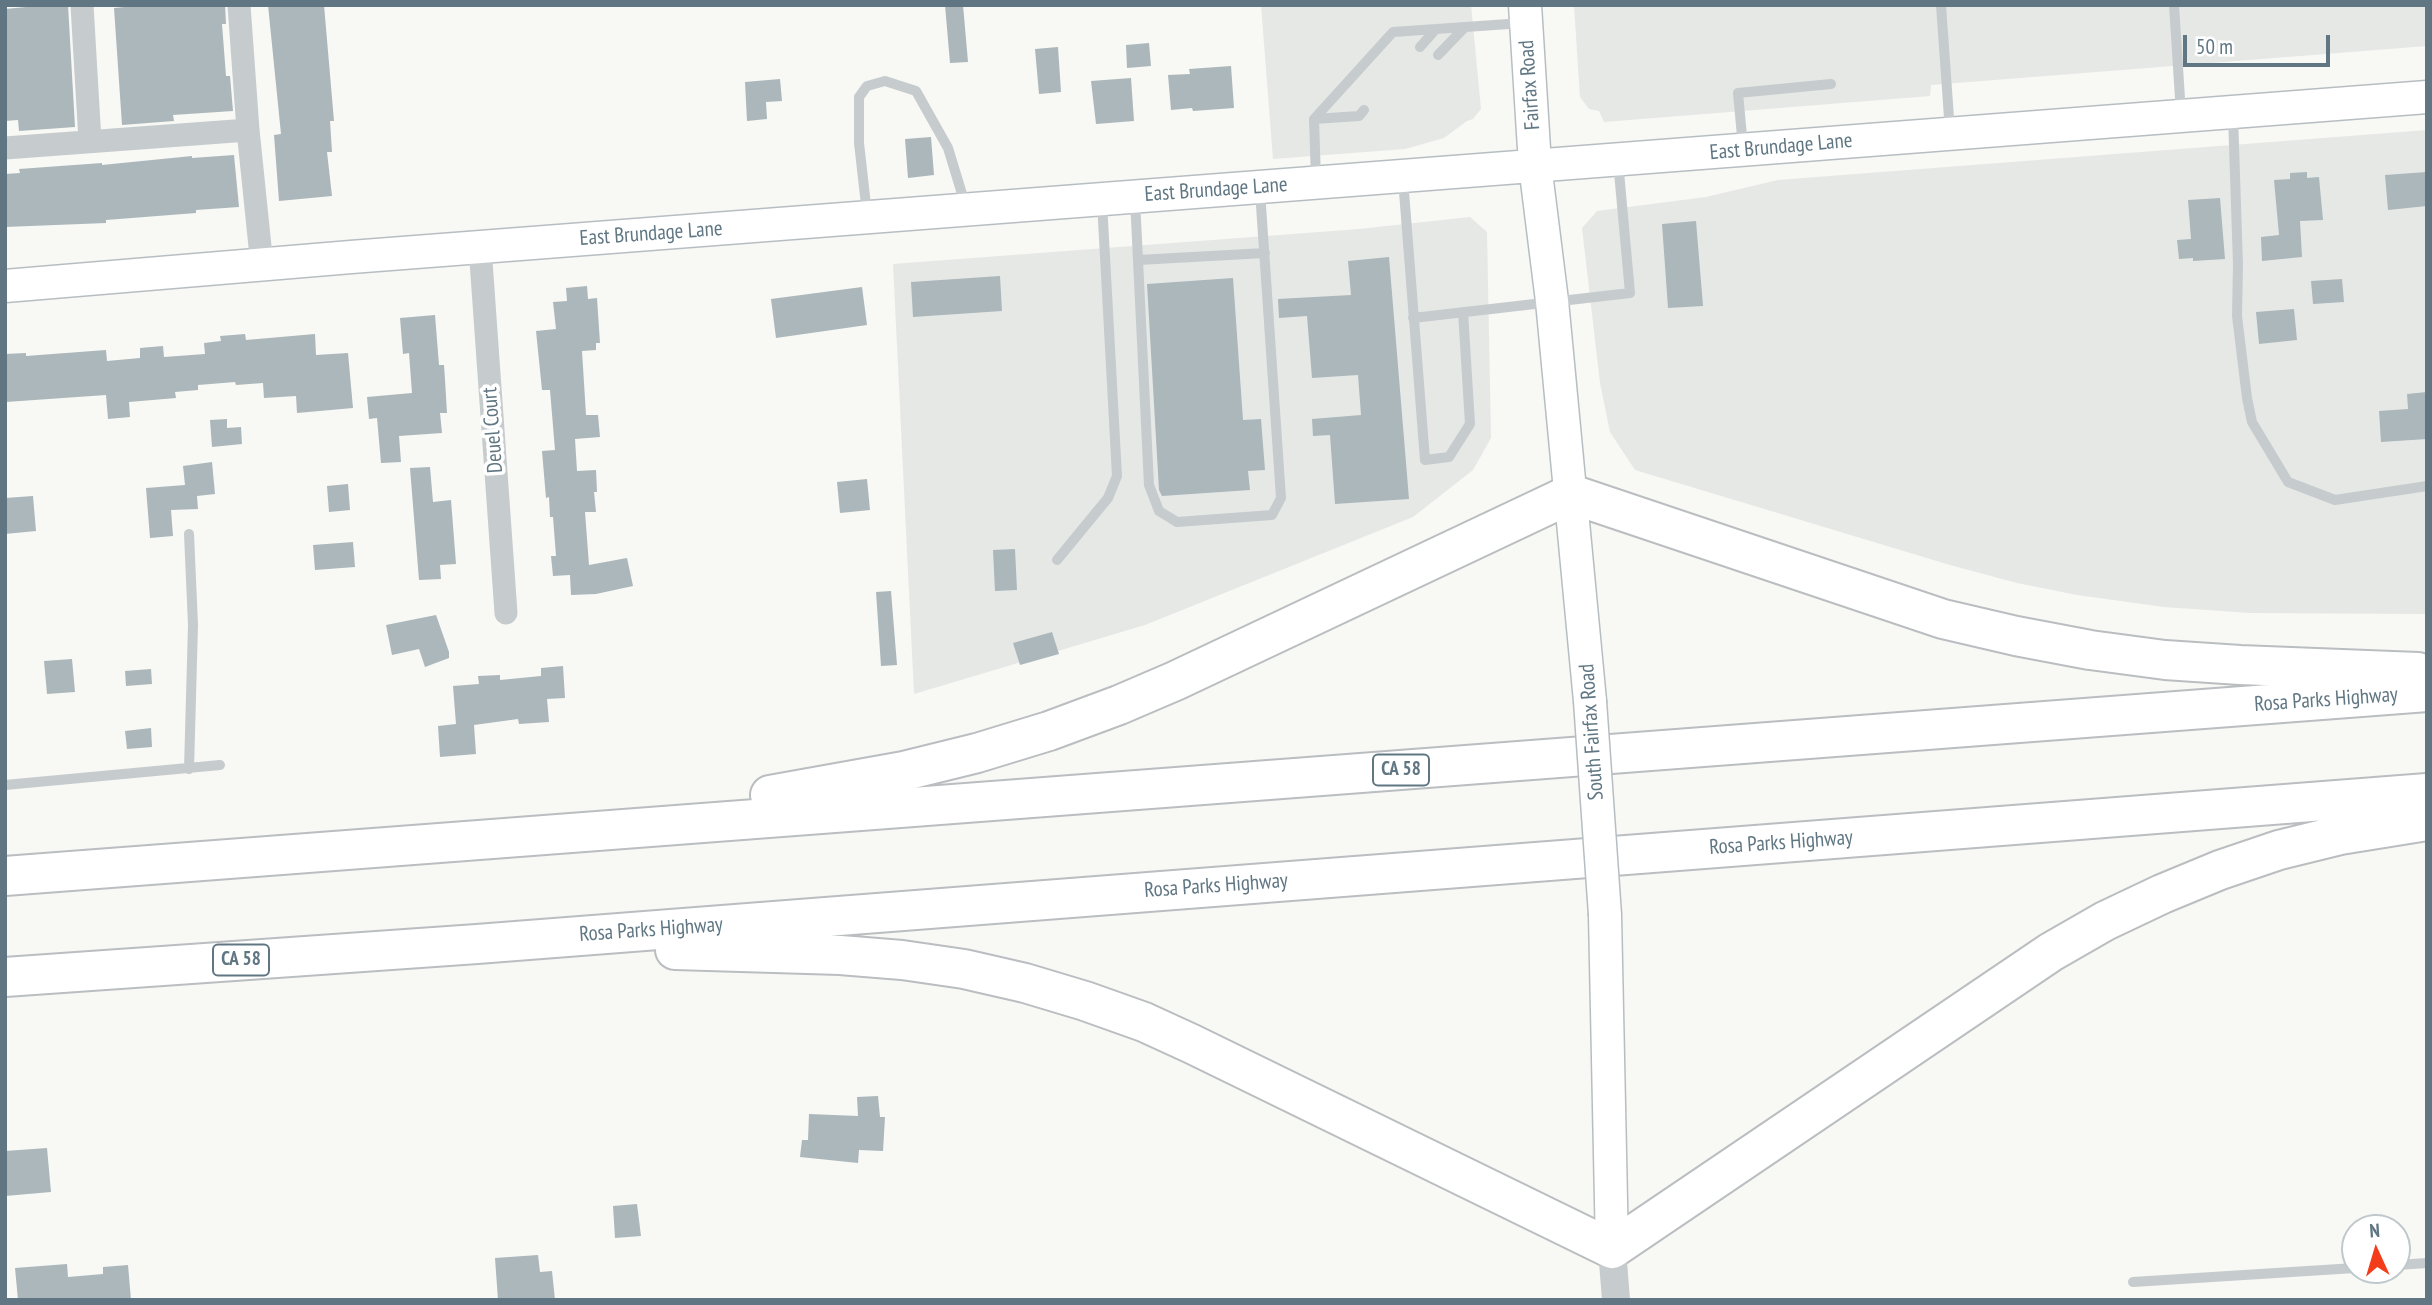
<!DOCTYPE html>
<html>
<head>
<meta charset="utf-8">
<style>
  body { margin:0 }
  #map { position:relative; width:2432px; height:1305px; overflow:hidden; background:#f8f8f5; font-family:"PT Sans Narrow",sans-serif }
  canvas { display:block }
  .frame { position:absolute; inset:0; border:7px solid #607783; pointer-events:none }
  .north { position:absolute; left:2341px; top:1214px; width:70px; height:70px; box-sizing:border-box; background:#fff; border:2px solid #bfc9cd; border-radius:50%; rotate:356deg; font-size:19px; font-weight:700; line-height:28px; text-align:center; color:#607783 }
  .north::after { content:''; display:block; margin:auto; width:24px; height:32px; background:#f33c1a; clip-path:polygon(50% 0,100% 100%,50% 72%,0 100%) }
  .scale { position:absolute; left:2183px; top:35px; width:147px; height:32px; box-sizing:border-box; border:4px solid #607783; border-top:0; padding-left:9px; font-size:21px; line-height:24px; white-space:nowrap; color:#607783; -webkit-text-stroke:5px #fff; paint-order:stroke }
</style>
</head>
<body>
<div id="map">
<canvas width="2432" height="1305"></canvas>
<div class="frame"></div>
<div class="north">N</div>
<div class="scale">50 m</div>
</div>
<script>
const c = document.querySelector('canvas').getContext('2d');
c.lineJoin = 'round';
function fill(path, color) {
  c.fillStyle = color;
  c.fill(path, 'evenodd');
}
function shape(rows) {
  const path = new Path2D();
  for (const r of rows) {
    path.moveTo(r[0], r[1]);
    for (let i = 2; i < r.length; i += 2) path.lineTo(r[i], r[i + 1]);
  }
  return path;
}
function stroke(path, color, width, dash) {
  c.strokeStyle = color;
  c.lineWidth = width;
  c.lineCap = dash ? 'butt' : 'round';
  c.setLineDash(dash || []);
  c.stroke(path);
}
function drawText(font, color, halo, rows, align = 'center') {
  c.font = font + ' "PT Sans Narrow",sans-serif';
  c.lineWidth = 7;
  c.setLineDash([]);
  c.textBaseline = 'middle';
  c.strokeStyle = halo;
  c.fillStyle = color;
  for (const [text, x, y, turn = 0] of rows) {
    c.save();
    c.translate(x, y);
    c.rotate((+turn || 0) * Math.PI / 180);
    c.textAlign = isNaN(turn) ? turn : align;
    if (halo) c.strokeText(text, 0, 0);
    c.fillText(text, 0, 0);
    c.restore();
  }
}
fill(shape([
  [1261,5,1471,5,1481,109,1473,119,1467,121,1444,138,1405,149,1273,159],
  [1574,5,2427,5,2427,46,1931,85,1930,96,1604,122,1599,111,1589,109,1580,97],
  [2427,130,2427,614,2250,613,2164,607,2077,595,2017,583,1950,565,1635,470,1610,432,1600,383,1582,228,1597,211,1706,197,1778,180],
  [1470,217,1487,232,1491,438,1473,470,1413,517,1145,625,914,694,893,264,1359,229]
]), '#e6e8e6');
fill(shape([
  [47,5,68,5,75,127,19,131,18,120,5,121,5,9],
  [147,5,225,5,226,24,222,24,226,76,230,76,233,111,173,115,174,121,122,125,114,8],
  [268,5,324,5,334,121,330,121,332,152,327,152,332,196,279,201,274,135,281,134],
  [945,5,963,5,968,62,950,63],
  [1149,43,1151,66,1127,68,1126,45],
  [1058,47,1061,92,1039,94,1035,49],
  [1231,66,1234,108,1193,111,1192,108,1171,110,1168,75,1190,74,1189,69],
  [1131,78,1134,121,1096,124,1091,81],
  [780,79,782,101,766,102,767,119,747,121,745,82],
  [931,137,934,175,908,178,905,139],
  [234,155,239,207,196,210,196,213,106,220,106,223,5,227,5,174,20,173,19,169,102,163,102,165,192,156,192,158],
  [2307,172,2307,178,2319,177,2323,220,2300,221,2302,257,2262,261,2261,237,2279,235,2274,180,2290,179,2290,173],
  [2427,172,2427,206,2388,210,2385,175],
  [2220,198,2225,259,2193,261,2193,258,2179,259,2177,240,2191,239,2188,200],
  [1696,221,1703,306,1668,308,1662,224],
  [1389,257,1409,499,1335,504,1330,435,1313,436,1312,419,1361,415,1358,375,1312,378,1307,316,1279,318,1278,299,1351,295,1348,261],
  [1000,276,1002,311,913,317,911,282],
  [1233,278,1243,420,1261,419,1265,470,1248,471,1250,490,1162,496,1159,490,1147,284],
  [2342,279,2344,302,2313,304,2311,281],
  [587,286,588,299,597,298,600,343,596,343,596,350,582,351,586,415,598,415,600,437,575,439,577,471,596,470,597,492,594,492,596,512,585,512,589,565,627,558,633,586,596,594,571,595,570,575,553,576,551,556,556,556,553,517,550,517,549,497,546,498,542,451,555,450,550,390,542,390,536,331,556,329,553,302,567,301,566,288],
  [862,287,867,325,776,338,771,299],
  [2294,309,2297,340,2259,344,2256,312],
  [435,315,439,365,444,365,445,380,447,413,440,413,442,433,399,436,401,462,381,463,377,418,369,419,367,397,412,393,409,353,403,354,400,318],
  [245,334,246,340,315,334,316,355,348,353,353,408,297,413,296,396,264,398,263,383,236,385,235,382,198,385,198,390,175,392,176,398,129,402,130,417,108,419,106,395,6,402,5,354,26,353,26,356,106,350,107,361,140,358,140,348,163,346,164,357,205,354,204,343,221,341,220,336],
  [2427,392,2427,439,2381,442,2379,411,2408,409,2407,394],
  [227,419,227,428,241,427,242,444,212,447,210,420],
  [212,462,215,494,197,496,198,509,171,510,173,536,150,538,146,488,185,485,183,466],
  [430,467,433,502,451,500,456,564,440,565,441,579,419,580,410,468],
  [867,479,870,510,840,513,837,482],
  [348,484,350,510,329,512,327,486],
  [33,496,36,531,5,534,5,498],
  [353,542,355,567,315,570,313,545],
  [1015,549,1017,590,995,591,993,550],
  [891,591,897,665,881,666,876,592],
  [436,615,449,652,449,658,425,667,419,649,392,655,386,625],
  [1052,632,1059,654,1020,665,1013,643],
  [72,659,75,692,47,694,44,661],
  [563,666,565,698,547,699,549,722,519,724,518,719,474,725,476,754,440,757,438,726,456,724,453,686,479,684,478,676,500,675,500,680,541,676,541,668],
  [151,669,152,684,126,686,125,671],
  [151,728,152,747,127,749,125,731],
  [878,1096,880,1117,885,1117,883,1151,859,1150,858,1163,800,1157,802,1140,808,1140,809,1114,858,1116,857,1097],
  [47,1148,51,1192,5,1196,5,1151],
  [637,1204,641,1236,615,1238,613,1206],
  [538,1255,540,1272,552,1271,555,1300,498,1300,495,1258],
  [67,1264,68,1277,103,1274,103,1267,128,1265,131,1300,18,1300,15,1268]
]), '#abb7bb');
const secondary = shape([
  [1525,5,1535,165,1552,301,1590,701],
  [5,286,351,257,2427,97],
  [1605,915,1612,1249]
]);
const motorway = shape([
  [770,795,904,771,977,753,1049,731,1119,705,1175,681,1571,494,1943,619,2016,636,2090,650,2165,660,2240,665,2418,672],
  [5,876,2427,692],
  [675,950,840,955,902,960,964,969,1025,983,1085,1001,1144,1022,1192,1044,1612,1249,2051,952,2105,921,2162,894,2220,870,2279,850,2340,835,2427,821],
  [5,977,477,944,2427,793]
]);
stroke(secondary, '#b7bec2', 35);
stroke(motorway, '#babec1', 42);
stroke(shape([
  [1941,5,1950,132],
  [2174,5,2181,114],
  [1420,47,1436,29],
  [1438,55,1465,27],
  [2233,115,2238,265,2237,316,2247,398,2252,422,2288,482,2335,500,2427,486],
  [1314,119,1359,116,1364,110],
  [1743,147,1738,93,1831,84],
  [1403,179,1425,460,1449,457,1470,424,1463,312],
  [1316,180,1314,119,1393,32,1523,23],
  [1135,199,1149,485,1159,511,1177,522,1272,515,1281,498,1260,191],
  [867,214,859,143,859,97,867,86,885,81,916,91,948,148,966,207],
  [1138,260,1265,253],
  [1413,318,1630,293,1618,161],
  [189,534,193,625,189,769],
  [1057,560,1108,498,1117,476,1102,202],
  [5,785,220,765],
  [2397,1265,2427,1263],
  [2133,1282,2355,1268]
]), '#c6cbce', 10);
stroke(shape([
  [82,5,90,141],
  [239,5,248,130,262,266],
  [5,148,248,130],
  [480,247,506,613]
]), '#c6cbce', 23);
stroke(shape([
  [1612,1249,1616,1300]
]), '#c6cbce', 28);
stroke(secondary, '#fff', 32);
stroke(motorway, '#fff', 38);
const secondaryBridge = shape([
  [1590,701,1605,915]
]);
stroke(secondaryBridge, '#b7bec2', 35, []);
stroke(secondaryBridge, '#fff', 32);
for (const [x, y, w] of [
  [1401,770,56],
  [241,960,56]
]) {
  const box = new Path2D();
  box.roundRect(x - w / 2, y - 15.5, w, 31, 5);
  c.fillStyle = '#fff';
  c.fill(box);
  stroke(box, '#607783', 2);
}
drawText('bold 19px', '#607783', null, [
  ["CA 58",1401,770],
  ["CA 58",241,960]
]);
drawText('21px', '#607783', '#fff', [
  ["Fairfax Road",1530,85,-94],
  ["East Brundage Lane",1781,147,-5],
  ["East Brundage Lane",1216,190,-4],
  ["East Brundage Lane",651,234,-4],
  ["Deuel Court",493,430,-94],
  ["Rosa Parks Highway",2326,700,-4],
  ["South Fairfax Road",1592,732,-94],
  ["Rosa Parks Highway",1781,843,-4],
  ["Rosa Parks Highway",1216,886,-4],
  ["Rosa Parks Highway",651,930,-4]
]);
</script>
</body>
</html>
